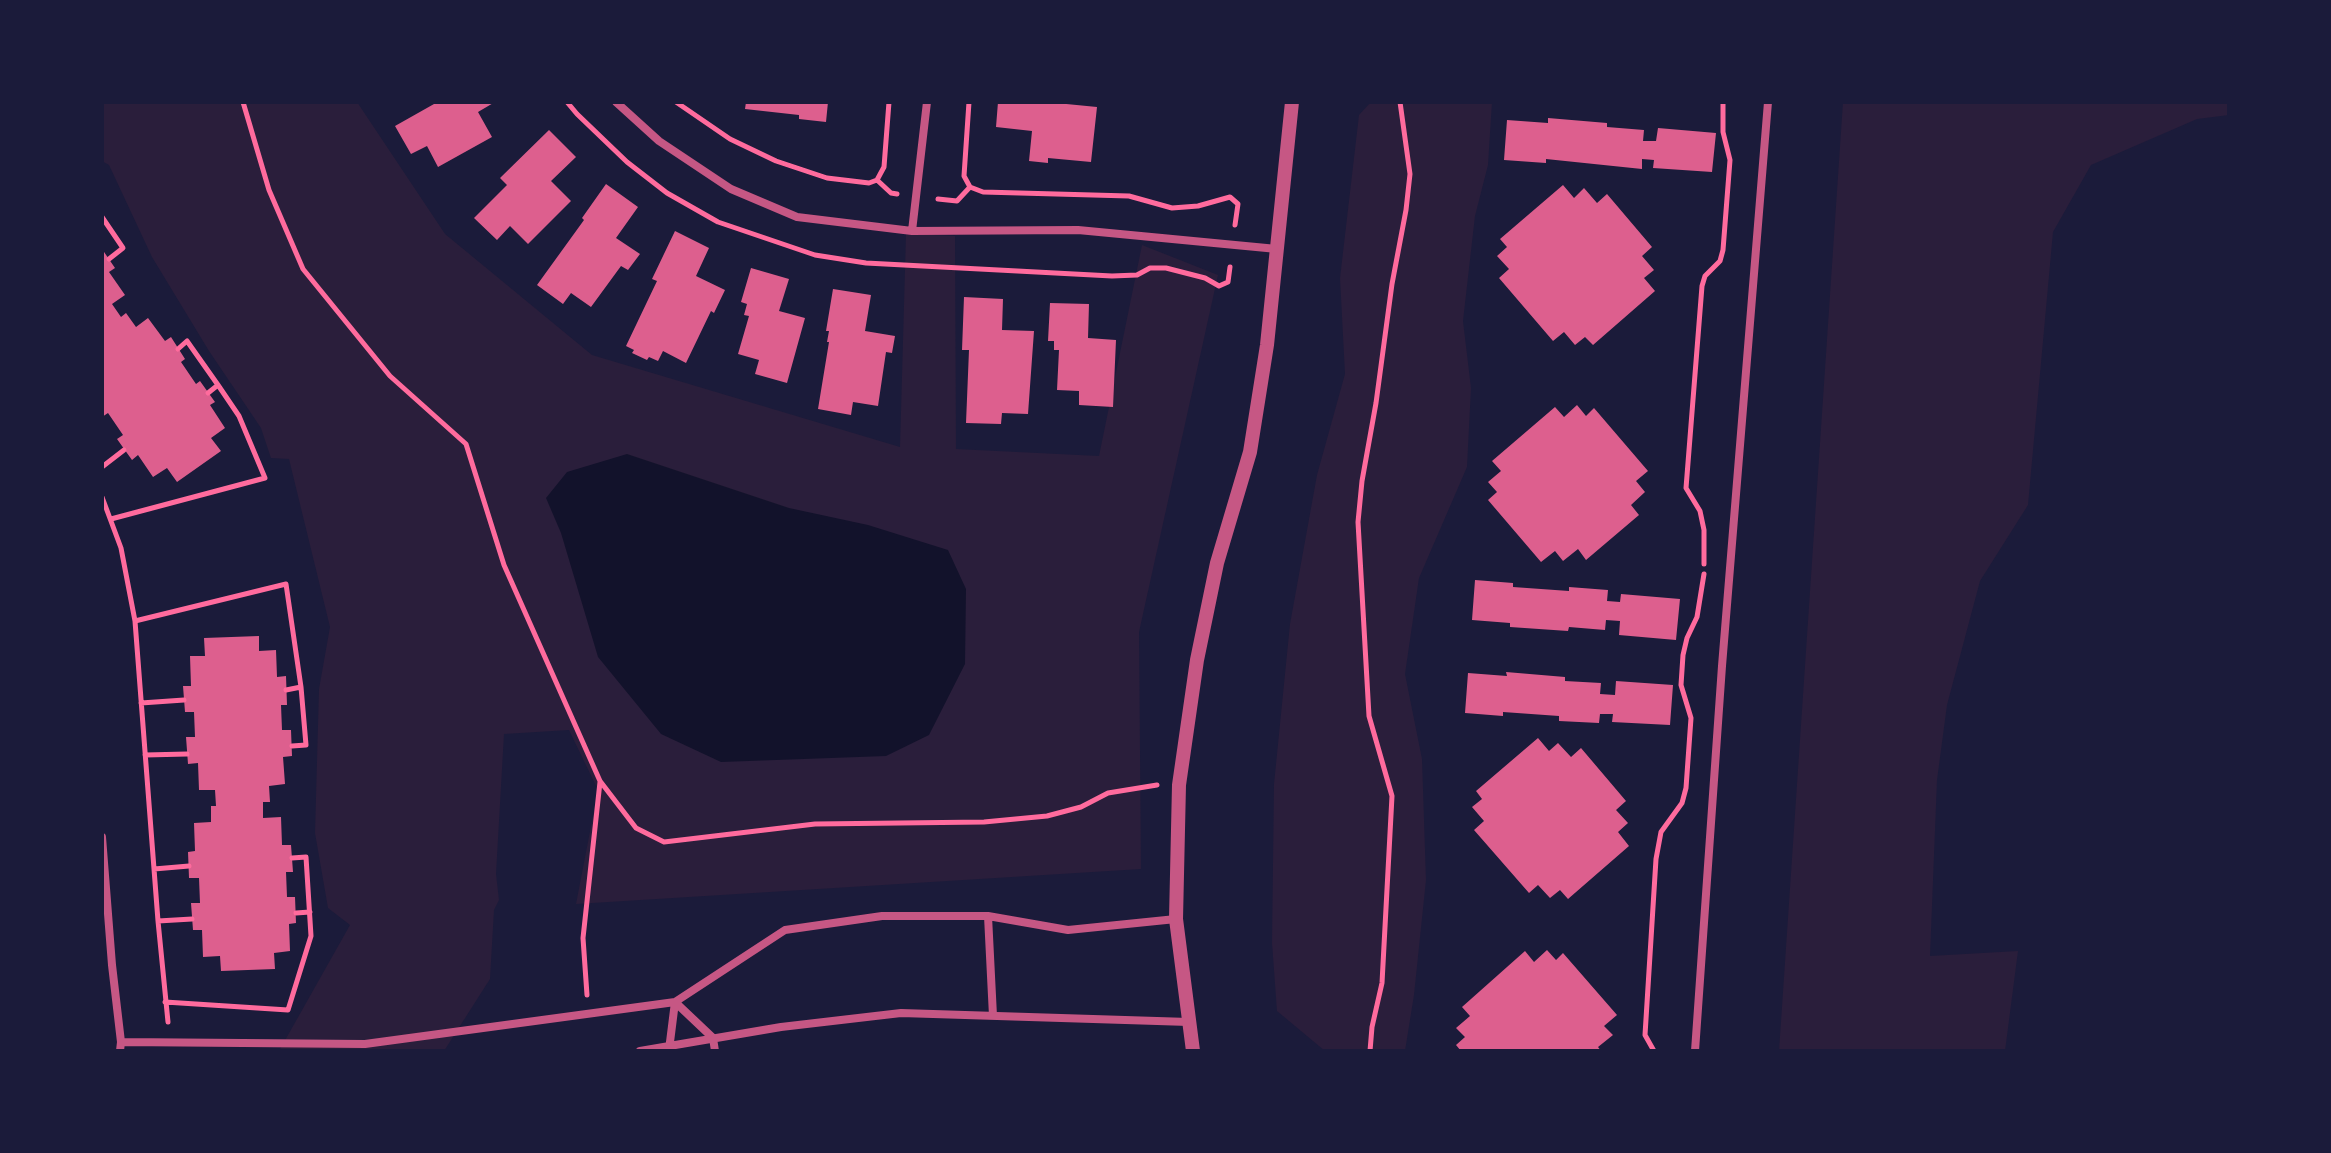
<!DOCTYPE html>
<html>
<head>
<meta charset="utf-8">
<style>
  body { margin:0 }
  #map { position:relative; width:2331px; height:1153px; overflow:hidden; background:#1b1b3a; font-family:"Varela Round",sans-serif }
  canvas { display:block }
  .frame { position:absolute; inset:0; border:104px solid #1b1b3a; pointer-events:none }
</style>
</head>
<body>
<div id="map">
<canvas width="2331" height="1153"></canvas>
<div class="frame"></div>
</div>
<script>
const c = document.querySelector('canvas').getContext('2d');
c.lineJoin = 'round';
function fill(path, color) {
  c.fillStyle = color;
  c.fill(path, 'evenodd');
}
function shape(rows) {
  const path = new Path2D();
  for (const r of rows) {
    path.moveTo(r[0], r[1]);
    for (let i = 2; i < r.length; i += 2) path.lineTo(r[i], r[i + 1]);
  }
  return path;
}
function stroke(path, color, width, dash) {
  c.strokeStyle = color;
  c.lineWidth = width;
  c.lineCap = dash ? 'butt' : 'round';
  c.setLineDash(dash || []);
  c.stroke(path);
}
fill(shape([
  [102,102,357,102,445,234,592,355,900,447,906,234,955,236,956,449,1099,456,1142,245,1218,275,1139,632,1141,869,576,904,598,790,569,730,504,734,496,874,499,900,494,910,490,979,444,1051,279,1051,350,925,328,908,315,833,319,689,330,627,289,459,271,458,261,428,209,351,152,257,109,165,102,161],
  [1371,102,1492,102,1488,165,1475,216,1463,321,1471,388,1467,467,1419,578,1405,674,1422,759,1426,880,1414,995,1405,1051,1325,1051,1277,1011,1272,943,1274,784,1290,624,1317,475,1345,374,1340,278,1359,115],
  [1843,102,2229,102,2229,115,2197,119,2091,165,2053,232,2028,505,1980,581,1947,705,1937,780,1930,956,2018,951,2005,1051,1779,1051]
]), '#2a1e3b');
fill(shape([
  [627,454,789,508,868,525,948,550,966,589,965,664,929,735,886,756,721,762,661,734,598,657,561,533,546,498,567,472]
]), '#12122b');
fill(shape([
  [433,102,495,102,478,112,492,137,438,167,427,146,411,154,395,126,434,104],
  [746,102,828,102,826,122,799,119,799,115,745,109],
  [998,102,1046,102,1097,107,1091,162,1048,158,1048,163,1029,161,1032,131,996,127],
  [1548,118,1607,123,1607,127,1644,130,1643,141,1656,141,1658,128,1716,133,1712,172,1653,168,1654,160,1642,159,1642,169,1546,159,1546,163,1504,160,1507,120,1548,123],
  [549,130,576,157,551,181,571,201,528,244,510,226,497,240,474,218,507,185,500,178],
  [606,184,638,207,616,238,640,254,628,270,621,266,591,307,571,293,563,304,537,285,584,220,582,218],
  [1563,185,1574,198,1584,188,1597,203,1607,194,1652,247,1642,256,1654,270,1644,278,1655,291,1593,345,1585,337,1575,345,1564,332,1553,341,1499,278,1509,269,1497,256,1507,247,1500,239],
  [675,231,709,248,696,276,725,290,714,313,711,311,686,363,663,351,658,361,649,357,647,360,632,353,634,350,626,346,657,281,652,279],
  [102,249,115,268,109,272,125,295,112,304,121,317,126,313,136,327,148,318,165,341,171,337,185,359,181,362,196,384,200,381,215,402,210,405,225,428,211,438,221,451,177,482,167,468,153,477,138,455,132,460,117,439,123,435,108,413,102,417],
  [751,268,789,279,779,311,805,318,787,383,755,374,759,360,738,354,749,316,744,315,747,304,741,302],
  [833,289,871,295,865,331,895,336,892,353,886,352,878,406,853,402,851,415,818,409,829,342,827,342,829,331,826,331],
  [964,297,1003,299,1002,330,1034,331,1028,414,1002,413,1001,424,966,423,969,350,962,350],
  [1050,303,1089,304,1088,338,1116,340,1113,407,1079,405,1079,391,1057,390,1059,350,1054,350,1054,341,1048,341],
  [1577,405,1586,416,1594,408,1648,471,1636,481,1645,492,1631,505,1639,515,1586,560,1578,549,1563,561,1555,551,1541,562,1488,500,1497,492,1488,482,1501,471,1492,461,1555,407,1564,417],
  [1475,580,1513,583,1513,587,1569,591,1569,587,1608,590,1607,601,1620,602,1621,594,1680,599,1676,640,1619,635,1620,621,1606,620,1605,630,1569,627,1568,631,1510,627,1510,623,1472,620],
  [259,636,259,651,276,650,277,677,286,676,287,705,281,705,282,730,291,730,292,756,283,757,285,784,269,786,270,802,263,802,263,818,281,817,282,845,291,845,293,872,286,872,287,897,295,897,296,923,289,924,290,951,274,953,275,969,221,971,220,956,203,957,202,930,193,930,191,903,200,903,199,878,189,878,188,852,195,851,194,823,211,822,211,806,216,806,215,790,199,790,198,763,188,764,186,737,195,737,194,712,185,712,183,686,191,686,190,656,205,656,204,638],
  [1506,672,1565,677,1565,681,1601,683,1600,694,1615,695,1616,681,1673,685,1670,725,1612,722,1613,714,1600,714,1599,723,1559,721,1559,716,1503,712,1503,716,1465,713,1468,673,1507,676],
  [1538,738,1549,751,1558,743,1571,757,1581,748,1626,801,1616,810,1628,823,1618,832,1629,846,1568,899,1560,890,1550,898,1538,885,1529,893,1474,830,1484,821,1472,807,1482,799,1476,791],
  [1547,950,1556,960,1563,953,1617,1015,1604,1026,1613,1035,1598,1047,1601,1051,1461,1051,1456,1045,1465,1037,1456,1028,1470,1016,1462,1007,1525,951,1534,962]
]), '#dd5f8e');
stroke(shape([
  [243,102,269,190,303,269,390,376,466,444,504,565,600,781,636,828,664,842,815,824,984,822,1047,816,1081,807,1108,793,1157,785],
  [567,102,577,114,627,162,667,193,718,222,815,255,866,263,1112,276,1137,275,1150,268,1166,268,1205,278,1219,286,1228,282,1230,267],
  [676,102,730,139,776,161,827,178,869,183,877,180,891,193,897,194],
  [969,102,964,176,970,187],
  [877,180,884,167,889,102],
  [938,199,957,201,970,187,983,192,1129,196,1172,208,1198,206,1230,197,1238,204,1235,225],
  [102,217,123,248,109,259],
  [208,393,218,385],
  [102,467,124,450],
  [102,497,121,548,135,621,158,921,168,1022],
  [111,519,265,478,239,416,218,385,187,341,178,349],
  [1704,564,1704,530,1700,511,1686,488,1702,286,1705,276,1720,261,1723,250,1730,160,1723,132,1723,102],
  [135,621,286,584,301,687,306,745,292,746],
  [286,690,301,687],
  [141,703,184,700],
  [145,755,187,754],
  [154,869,189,866],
  [296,913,310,912],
  [158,921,192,919],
  [587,995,583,938,600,782],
  [165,1002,288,1010,311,936,306,857,292,858],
  [1370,1051,1372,1027,1382,983,1392,796,1369,716,1358,522,1362,481,1376,403,1392,284,1406,210,1410,174,1400,102],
  [1654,1051,1645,1035,1656,859,1661,832,1682,803,1686,788,1691,718,1681,685,1683,655,1687,638,1697,617,1704,574]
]), '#ff6b9d', 5);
stroke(shape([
  [616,102,659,141,731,189,797,217,912,231,1078,230,1277,249],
  [912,231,927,102],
  [102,837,112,965,121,1042,120,1051],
  [988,916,993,1016],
  [121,1042,365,1044,675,1002,785,930,882,916,988,916,1068,930,1176,919],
  [669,1050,675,1002,713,1038,715,1051],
  [640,1051,781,1027,901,1013,1189,1022],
  [1695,1051,1722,666,1768,102]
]), '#c65784', 8);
stroke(shape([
  [1193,1051,1176,919,1179,785,1197,660,1217,563,1250,452,1267,345,1292,102]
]), '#c65784', 14);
</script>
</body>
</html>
